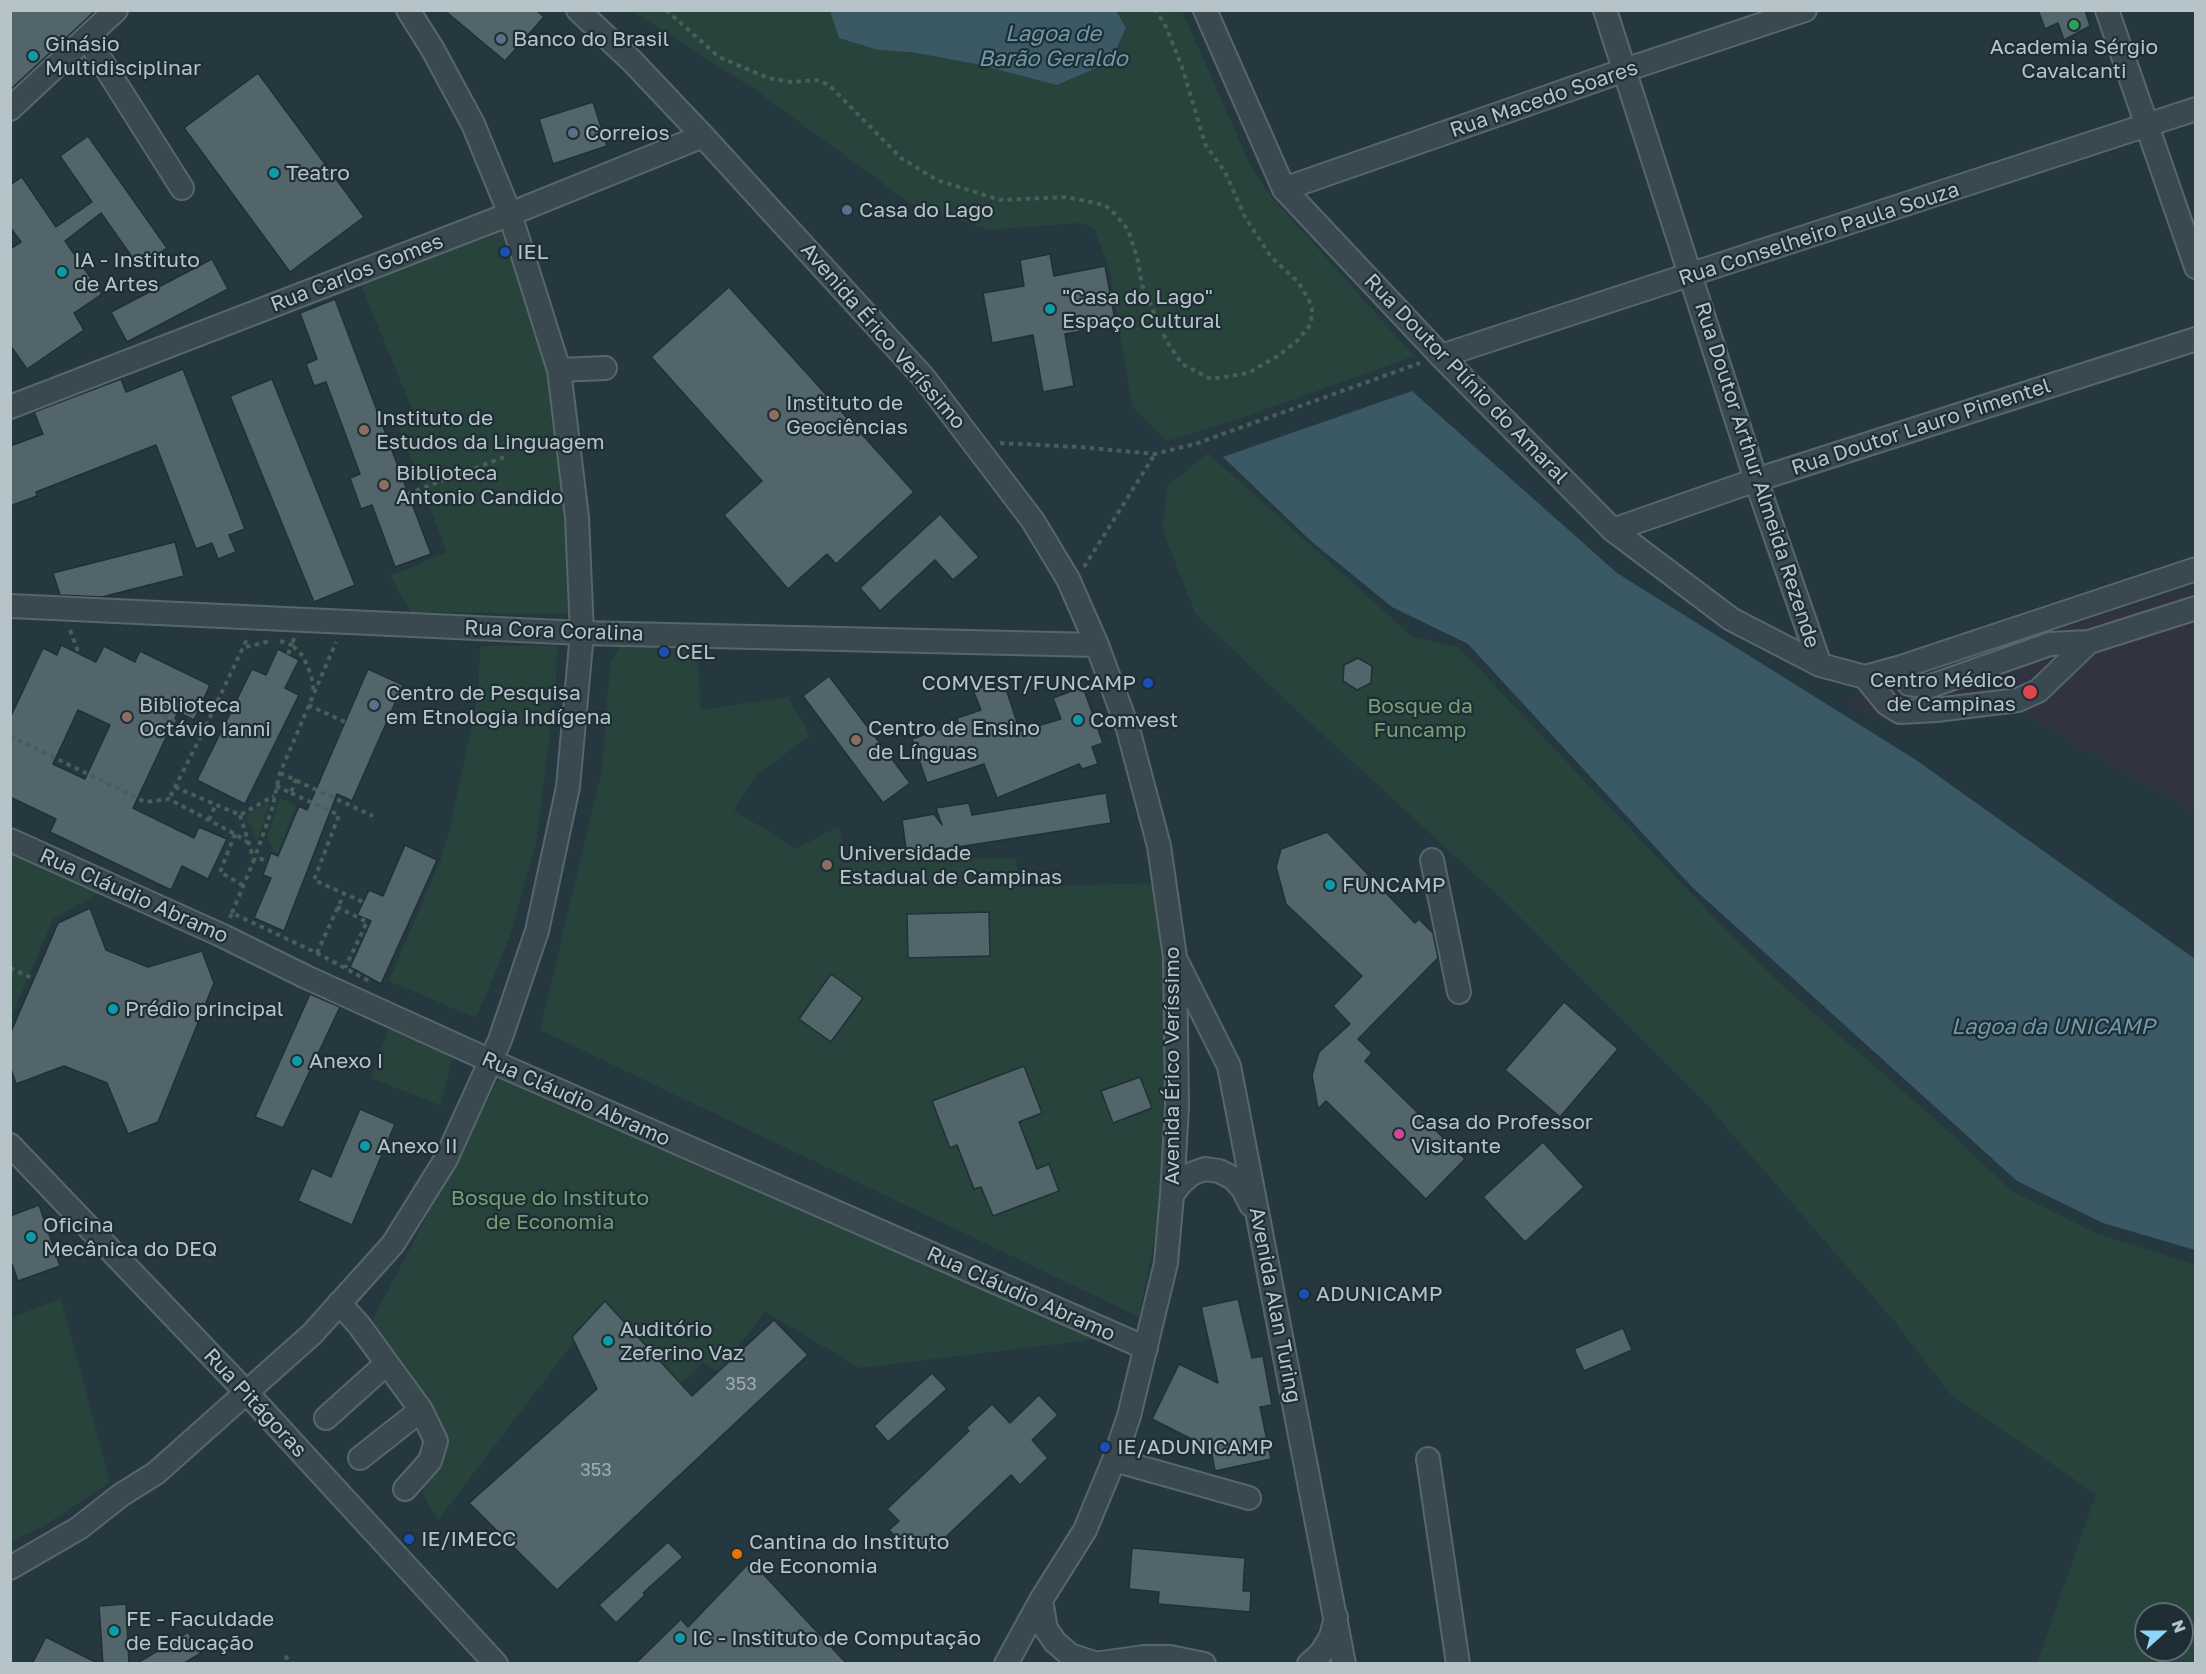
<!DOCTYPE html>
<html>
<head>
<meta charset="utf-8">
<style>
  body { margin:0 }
  #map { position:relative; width:2206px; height:1674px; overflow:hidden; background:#25383f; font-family:"Golos Text",sans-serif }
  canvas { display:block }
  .frame { position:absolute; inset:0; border:12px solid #b6c3c9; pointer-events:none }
  .north { position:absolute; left:2134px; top:1602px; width:60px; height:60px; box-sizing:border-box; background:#1e2e34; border:2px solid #5b6a70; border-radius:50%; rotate:69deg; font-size:16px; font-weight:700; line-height:24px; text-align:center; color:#b6c3c9 }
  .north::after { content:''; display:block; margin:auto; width:21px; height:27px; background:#8fd5f5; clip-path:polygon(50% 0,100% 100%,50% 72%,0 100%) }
</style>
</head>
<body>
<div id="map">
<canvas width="2206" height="1674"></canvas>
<div class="frame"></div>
<div class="north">N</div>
</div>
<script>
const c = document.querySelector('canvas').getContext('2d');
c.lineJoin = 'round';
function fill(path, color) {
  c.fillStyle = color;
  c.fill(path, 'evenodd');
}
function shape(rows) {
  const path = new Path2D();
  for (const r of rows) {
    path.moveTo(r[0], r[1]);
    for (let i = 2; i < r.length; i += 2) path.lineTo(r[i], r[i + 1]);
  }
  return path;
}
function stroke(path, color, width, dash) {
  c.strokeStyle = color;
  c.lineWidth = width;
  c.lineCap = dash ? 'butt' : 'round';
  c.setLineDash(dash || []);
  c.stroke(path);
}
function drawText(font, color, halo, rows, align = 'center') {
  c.font = font + ' "Golos Text",sans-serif';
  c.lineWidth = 4.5;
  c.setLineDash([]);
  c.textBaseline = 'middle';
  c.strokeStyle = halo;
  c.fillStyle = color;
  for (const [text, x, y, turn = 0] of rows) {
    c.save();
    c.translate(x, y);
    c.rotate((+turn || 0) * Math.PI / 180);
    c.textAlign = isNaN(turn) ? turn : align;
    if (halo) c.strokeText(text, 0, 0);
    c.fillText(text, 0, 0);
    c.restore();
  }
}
fill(shape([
  [2195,586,2195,813,2023,713,1891,724,1847,702,1883,681,1936,667]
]), '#313440');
fill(shape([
  [632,11,1182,11,1251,167,1270,195,1414,356,1245,417,1167,441,1132,407,1109,267,1094,229,1081,223,989,230,911,204,757,91],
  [510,214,541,311,582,614,411,612,390,576,447,552,395,418,412,409,356,273],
  [1208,453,1413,637,1458,647,1723,927,1783,986,1935,1119,2012,1191,2096,1233,2195,1265,2195,1663,2037,1663,2096,1494,1952,1396,1894,1321,1708,1106,1507,904,1282,697,1195,613,1162,528,1168,485],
  [2146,1614,2182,1614,2182,1650,2146,1650],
  [621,644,697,648,701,710,788,697,810,736,755,776,734,810,796,849,839,826,846,861,1016,858,1018,887,1156,883,1165,963,1162,1201,1139,1317,540,1030,602,769,610,665],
  [557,645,556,682,536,844,509,939,476,1018,389,981,440,861,450,829,478,694,480,646],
  [280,798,296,805,278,854,274,851,267,838],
  [270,802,257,842,246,815],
  [11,852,98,894,53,919,11,1017],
  [391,1023,454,1053,440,1105,371,1078],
  [502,1072,1108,1338,860,1368,765,1312,718,1372,703,1362,681,1384,605,1301,438,1520,422,1493,439,1465,370,1325],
  [61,1298,110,1482,39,1529,11,1541,11,1318]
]), '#28423c');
fill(shape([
  [830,11,1116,11,1126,28,1110,62,1057,85,976,64,911,52,878,50,839,38],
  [1412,391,1617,573,1916,760,2195,959,2195,1250,2103,1223,2017,1181,1692,887,1468,644,1392,607,1311,541,1223,457]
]), '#3a5965');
const building = shape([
  [10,10,96,10,10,90,10,10],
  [444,10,536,10,544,17,505,61,444,10],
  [2038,10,2085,10,2090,26,2064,40,2058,23,2045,29,2038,10],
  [258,73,364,217,290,272,184,128,258,73],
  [593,102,607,146,553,164,539,119,593,102],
  [88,136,167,248,139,267,101,213,65,241,102,294,74,313,84,330,27,369,10,345,10,249,21,242,10,227,10,185,22,177,56,227,92,202,60,156,88,136],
  [1050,254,1054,276,1105,266,1116,325,1065,334,1074,386,1043,392,1033,335,992,343,983,293,1024,286,1020,260,1050,254],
  [212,259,228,289,127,342,111,312,212,259],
  [729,287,914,492,836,564,827,554,788,589,724,515,762,481,651,357,729,287],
  [335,299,431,554,395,567,372,505,361,509,350,478,360,474,326,382,314,386,306,364,317,359,300,313,335,299],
  [183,369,245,529,229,535,236,552,218,559,212,543,196,549,156,445,36,492,37,496,10,506,10,446,43,434,34,412,121,379,126,392,183,369],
  [272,379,355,585,314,602,230,396,272,379],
  [940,514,979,557,953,580,935,560,880,611,860,588,940,514],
  [175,542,184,576,102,597,60,595,53,573,175,542],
  [61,645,96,662,104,646,135,662,140,651,210,685,194,720,178,712,133,808,194,838,199,827,227,839,208,879,182,866,171,890,50,832,56,819,10,797,10,718,43,648,57,655,61,645],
  [78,710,110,725,85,779,53,764,78,710],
  [278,649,299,660,285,688,299,695,245,804,197,780,252,669,266,675,278,649],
  [1358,658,1372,666,1371,683,1357,690,1343,681,1344,665,1358,658],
  [368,669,403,685,352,801,337,794,284,931,254,918,271,878,263,875,271,853,278,856,299,806,307,810,368,669],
  [829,676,910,783,883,803,803,696,829,676],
  [1003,680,1020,731,1061,719,1053,698,1083,687,1103,743,1092,747,1098,764,1082,769,1079,764,997,798,984,764,927,783,912,739,958,723,957,718,981,710,973,690,1003,680],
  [1106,793,1111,823,907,855,902,820,934,814,942,825,936,808,969,803,972,815,1106,793],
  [1327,832,1415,923,1419,919,1433,933,1438,958,1358,1039,1372,1053,1365,1061,1465,1159,1426,1199,1326,1101,1318,1109,1312,1075,1319,1052,1350,1024,1333,1006,1362,976,1286,904,1276,867,1281,849,1327,832],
  [405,845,437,860,381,984,350,967,371,921,357,915,369,890,383,896,405,845],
  [90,908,106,950,148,967,202,951,214,983,158,1122,128,1134,107,1083,64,1066,16,1084,10,1066,10,1034,58,923,90,908],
  [989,912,990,956,908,958,907,914,989,912],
  [831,974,863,998,831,1042,799,1019,831,974],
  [310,994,340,1007,283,1128,255,1117,310,994],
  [1564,1002,1618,1049,1560,1117,1505,1070,1564,1002],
  [1024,1066,1042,1113,1019,1122,1037,1169,1049,1164,1059,1191,993,1216,981,1187,974,1189,957,1145,950,1148,932,1101,1024,1066],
  [1140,1077,1152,1108,1113,1123,1101,1091,1140,1077],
  [360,1109,395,1124,352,1225,298,1201,312,1168,331,1177,360,1109],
  [1543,1142,1584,1187,1525,1242,1483,1197,1543,1142],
  [39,1205,60,1266,18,1281,10,1259,10,1216,39,1205],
  [1238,1299,1252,1358,1263,1356,1272,1405,1260,1407,1271,1459,1215,1471,1211,1449,1152,1419,1179,1364,1218,1383,1201,1307,1238,1299],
  [605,1301,692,1396,774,1320,808,1355,557,1590,469,1503,597,1389,572,1337,605,1301],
  [1623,1328,1632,1350,1584,1371,1574,1349,1623,1328],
  [932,1373,947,1389,888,1442,874,1426,932,1373],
  [1039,1395,1058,1415,1032,1440,1048,1458,1020,1485,1011,1475,929,1553,918,1542,909,1550,889,1530,899,1521,887,1509,969,1431,966,1428,992,1404,1010,1423,1039,1395],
  [668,1542,683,1557,643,1593,645,1595,616,1623,599,1605,668,1542],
  [1132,1548,1245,1558,1243,1591,1251,1591,1250,1612,1158,1604,1159,1592,1129,1589,1132,1548],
  [751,1561,847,1664,635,1664,681,1619,688,1627,751,1561],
  [126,1604,129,1664,103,1664,99,1606,126,1604],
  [188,1632,201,1653,183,1664,136,1664,188,1632],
  [46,1637,99,1664,32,1664,46,1637]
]);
fill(building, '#51656b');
stroke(building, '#203036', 1.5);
const minor = shape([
  [578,10,632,61,703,136,925,379,1033,521,1068,579,1097,645,1128,729,1159,846,1175,957,1177,1106,1172,1195,1166,1263,1129,1416,1114,1460,1085,1530,1041,1600,1006,1664],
  [1205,10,1284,189,1441,356,1613,530,1731,619,1820,665,1865,677,1901,667,2196,569],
  [1605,10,1756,480,1820,665],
  [2107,10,2196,267],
  [87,38,182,188],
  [10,109,116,10],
  [1284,189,1625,70,1805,10],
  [1441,356,2196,109],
  [559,370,605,368],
  [10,407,510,214,703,136],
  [1613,530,1756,480,2196,339],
  [10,606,582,633,1097,645],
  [1901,667,1909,684,1928,687,2050,644,2089,642,2196,608],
  [1865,677,1887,704,1900,712,1936,710,2018,700,2038,691,2089,642],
  [10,840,223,936,306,977,491,1061,1146,1348],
  [1432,860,1459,992],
  [1178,964,1229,1066,1344,1664],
  [10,1145,246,1392,496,1664],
  [1172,1195,1181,1183,1191,1174,1205,1169,1219,1171,1233,1178,1243,1189,1251,1205],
  [339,1303,359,1325,421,1410,436,1441,430,1461,405,1489],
  [326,1418,386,1364],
  [360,1458,421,1410],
  [1428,1459,1458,1664],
  [1114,1460,1249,1498],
  [10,1568,79,1528,121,1495,156,1473,312,1334,393,1244,446,1159,500,1040,537,931,568,787,582,633,577,517,559,370,510,214,473,124,432,48,408,10],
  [1041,1600,1046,1629,1055,1642,1070,1655,1094,1663],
  [1094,1664,1144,1657,1170,1657,1204,1664],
  [1309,1664,1321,1653,1331,1637,1336,1617]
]);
stroke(minor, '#57666c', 26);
stroke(shape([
  [666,10,719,57,768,78,792,82,817,80,829,85,901,158,937,180,1000,200,1066,197,1105,205,1115,214,1128,230,1137,257,1142,285,1166,340,1182,364,1211,379,1248,373,1278,356,1298,340,1311,324,1312,309,1309,300,1298,282,1271,257,1245,217,1225,172,1205,144,1182,67,1166,27,1156,10],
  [1000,443,1079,447,1155,454,1195,444,1420,363],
  [399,497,507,456],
  [1084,567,1155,454],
  [70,630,79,654],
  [294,638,292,645,303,656,311,675,314,692],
  [280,641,292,645,288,654],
  [246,647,270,641],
  [308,705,345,722],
  [163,716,202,734,169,799],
  [202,734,248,637],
  [10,736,145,802,169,799,235,834,250,844],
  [280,773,373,816],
  [276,786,291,793,296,779],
  [175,787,240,815,274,796],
  [291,793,339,815,314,880,363,902],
  [240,815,254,860,272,809,280,773,336,642],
  [209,820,215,806],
  [235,834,220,872,244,886],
  [337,907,367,922,345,968],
  [232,913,254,860,261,859,268,861],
  [230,918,232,913,317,953,369,981],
  [317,953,344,894],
  [10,968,34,979],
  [285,1656,293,1664]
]), '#485e59', 4, [4.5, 4.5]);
stroke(minor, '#39494f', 22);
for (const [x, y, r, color] of [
  [2074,25,6,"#2e9e5b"],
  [501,39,6,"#5c6f8a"],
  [33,56,6,"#0f9aa8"],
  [573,133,6,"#5c6f8a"],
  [274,173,6,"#0f9aa8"],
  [847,210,6,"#5c6f8a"],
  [505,252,6,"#1a4fb4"],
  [62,272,6,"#0f9aa8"],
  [1050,309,6,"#0f9aa8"],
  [774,415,6,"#8d6e63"],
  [364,430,6,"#8d6e63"],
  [384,485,6,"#8d6e63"],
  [664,652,6,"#1a4fb4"],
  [1148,683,6,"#1a4fb4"],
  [2030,692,8,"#e0444e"],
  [374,705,6,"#5c6f8a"],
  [127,717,6,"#8d6e63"],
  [1078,720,6,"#0f9aa8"],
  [856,740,6,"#8d6e63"],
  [827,865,6,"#8d6e63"],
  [1330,885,6,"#0f9aa8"],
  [113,1009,6,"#0f9aa8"],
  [297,1061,6,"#0f9aa8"],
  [1399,1134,6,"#d1479c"],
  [365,1146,6,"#0f9aa8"],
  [31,1237,6,"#0f9aa8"],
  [1304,1294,6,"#1a4fb4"],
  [608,1341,6,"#0f9aa8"],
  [1105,1447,6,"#1a4fb4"],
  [409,1539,6,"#1a4fb4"],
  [737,1554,6,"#e8710a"],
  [114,1631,6,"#0f9aa8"],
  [680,1638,6,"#0f9aa8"]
]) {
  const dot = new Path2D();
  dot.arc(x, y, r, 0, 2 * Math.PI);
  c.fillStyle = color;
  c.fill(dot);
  stroke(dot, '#1e2e34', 2);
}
drawText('18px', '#9dacb2', null, [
  ["353",741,1384],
  ["353",596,1470]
]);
drawText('21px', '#b6c3c9', '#1e2e34', [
  ["Banco do Brasil",513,39],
  ["Ginásio",45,44],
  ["Multidisciplinar",45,68],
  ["Academia Sérgio",2074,47,"center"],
  ["Cavalcanti",2074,71,"center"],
  ["Correios",585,133],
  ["Teatro",286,173],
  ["Casa do Lago",859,210],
  ["IEL",517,252],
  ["IA - Instituto",74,260],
  ["de Artes",74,284],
  ["\"Casa do Lago\"",1062,297],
  ["Espaço Cultural",1062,321],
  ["Instituto de",786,403],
  ["Geociências",786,427],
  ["Instituto de",376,418],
  ["Estudos da Linguagem",376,442],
  ["Biblioteca",396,473],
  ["Antonio Candido",396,497],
  ["CEL",676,652],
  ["Centro Médico",2016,680,"right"],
  ["de Campinas",2016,704,"right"],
  ["COMVEST/FUNCAMP",1136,683,"right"],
  ["Centro de Pesquisa",386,693],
  ["em Etnologia Indígena",386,717],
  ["Biblioteca",139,705],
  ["Octávio Ianni",139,729],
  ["Comvest",1090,720],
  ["Centro de Ensino",868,728],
  ["de Línguas",868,752],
  ["Universidade",839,853],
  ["Estadual de Campinas",839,877],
  ["FUNCAMP",1342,885],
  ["Prédio principal",125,1009],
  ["Anexo I",309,1061],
  ["Casa do Professor",1411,1122],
  ["Visitante",1411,1146],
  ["Anexo II",377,1146],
  ["Oficina",43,1225],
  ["Mecânica do DEQ",43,1249],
  ["ADUNICAMP",1316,1294],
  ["Auditório",620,1329],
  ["Zeferino Vaz",620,1353],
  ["IE/ADUNICAMP",1117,1447],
  ["IE/IMECC",421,1539],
  ["Cantina do Instituto",749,1542],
  ["de Economia",749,1566],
  ["FE - Faculdade",126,1619],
  ["de Educação",126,1643],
  ["IC - Instituto de Computação",692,1638]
], 'left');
drawText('21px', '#b6c3c9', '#1e2e34', [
  ["Rua Macedo Soares",1544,99,-19],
  ["Rua Conselheiro Paula Souza",1819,234,-18],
  ["Rua Carlos Gomes",357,273,-21],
  ["Avenida Érico Veríssimo",883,336,49],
  ["Rua Doutor Plínio do Amaral",1466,379,46],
  ["Rua Doutor Lauro Pimentel",1921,427,-18],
  ["Rua Doutor Arthur Almeida Rezende",1757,475,72],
  ["Rua Cora Coralina",554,631,2],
  ["Rua Cláudio Abramo",134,896,24],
  ["Avenida Érico Veríssimo",1172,1066,-90],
  ["Rua Cláudio Abramo",576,1099,24],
  ["Rua Cláudio Abramo",1021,1294,24],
  ["Avenida Alan Turing",1275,1305,79],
  ["Rua Pitágoras",255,1403,47]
]);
drawText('21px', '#789f75', '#1e2e34', [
  ["Bosque da",1420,706],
  ["Funcamp",1420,730],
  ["Bosque do Instituto",550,1198],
  ["de Economia",550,1222]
]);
drawText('italic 22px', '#7098a7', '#1e2e34', [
  ["Lagoa de",1053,34],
  ["Barão Geraldo",1053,59],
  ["Lagoa da UNICAMP",2053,1027]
]);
</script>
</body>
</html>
